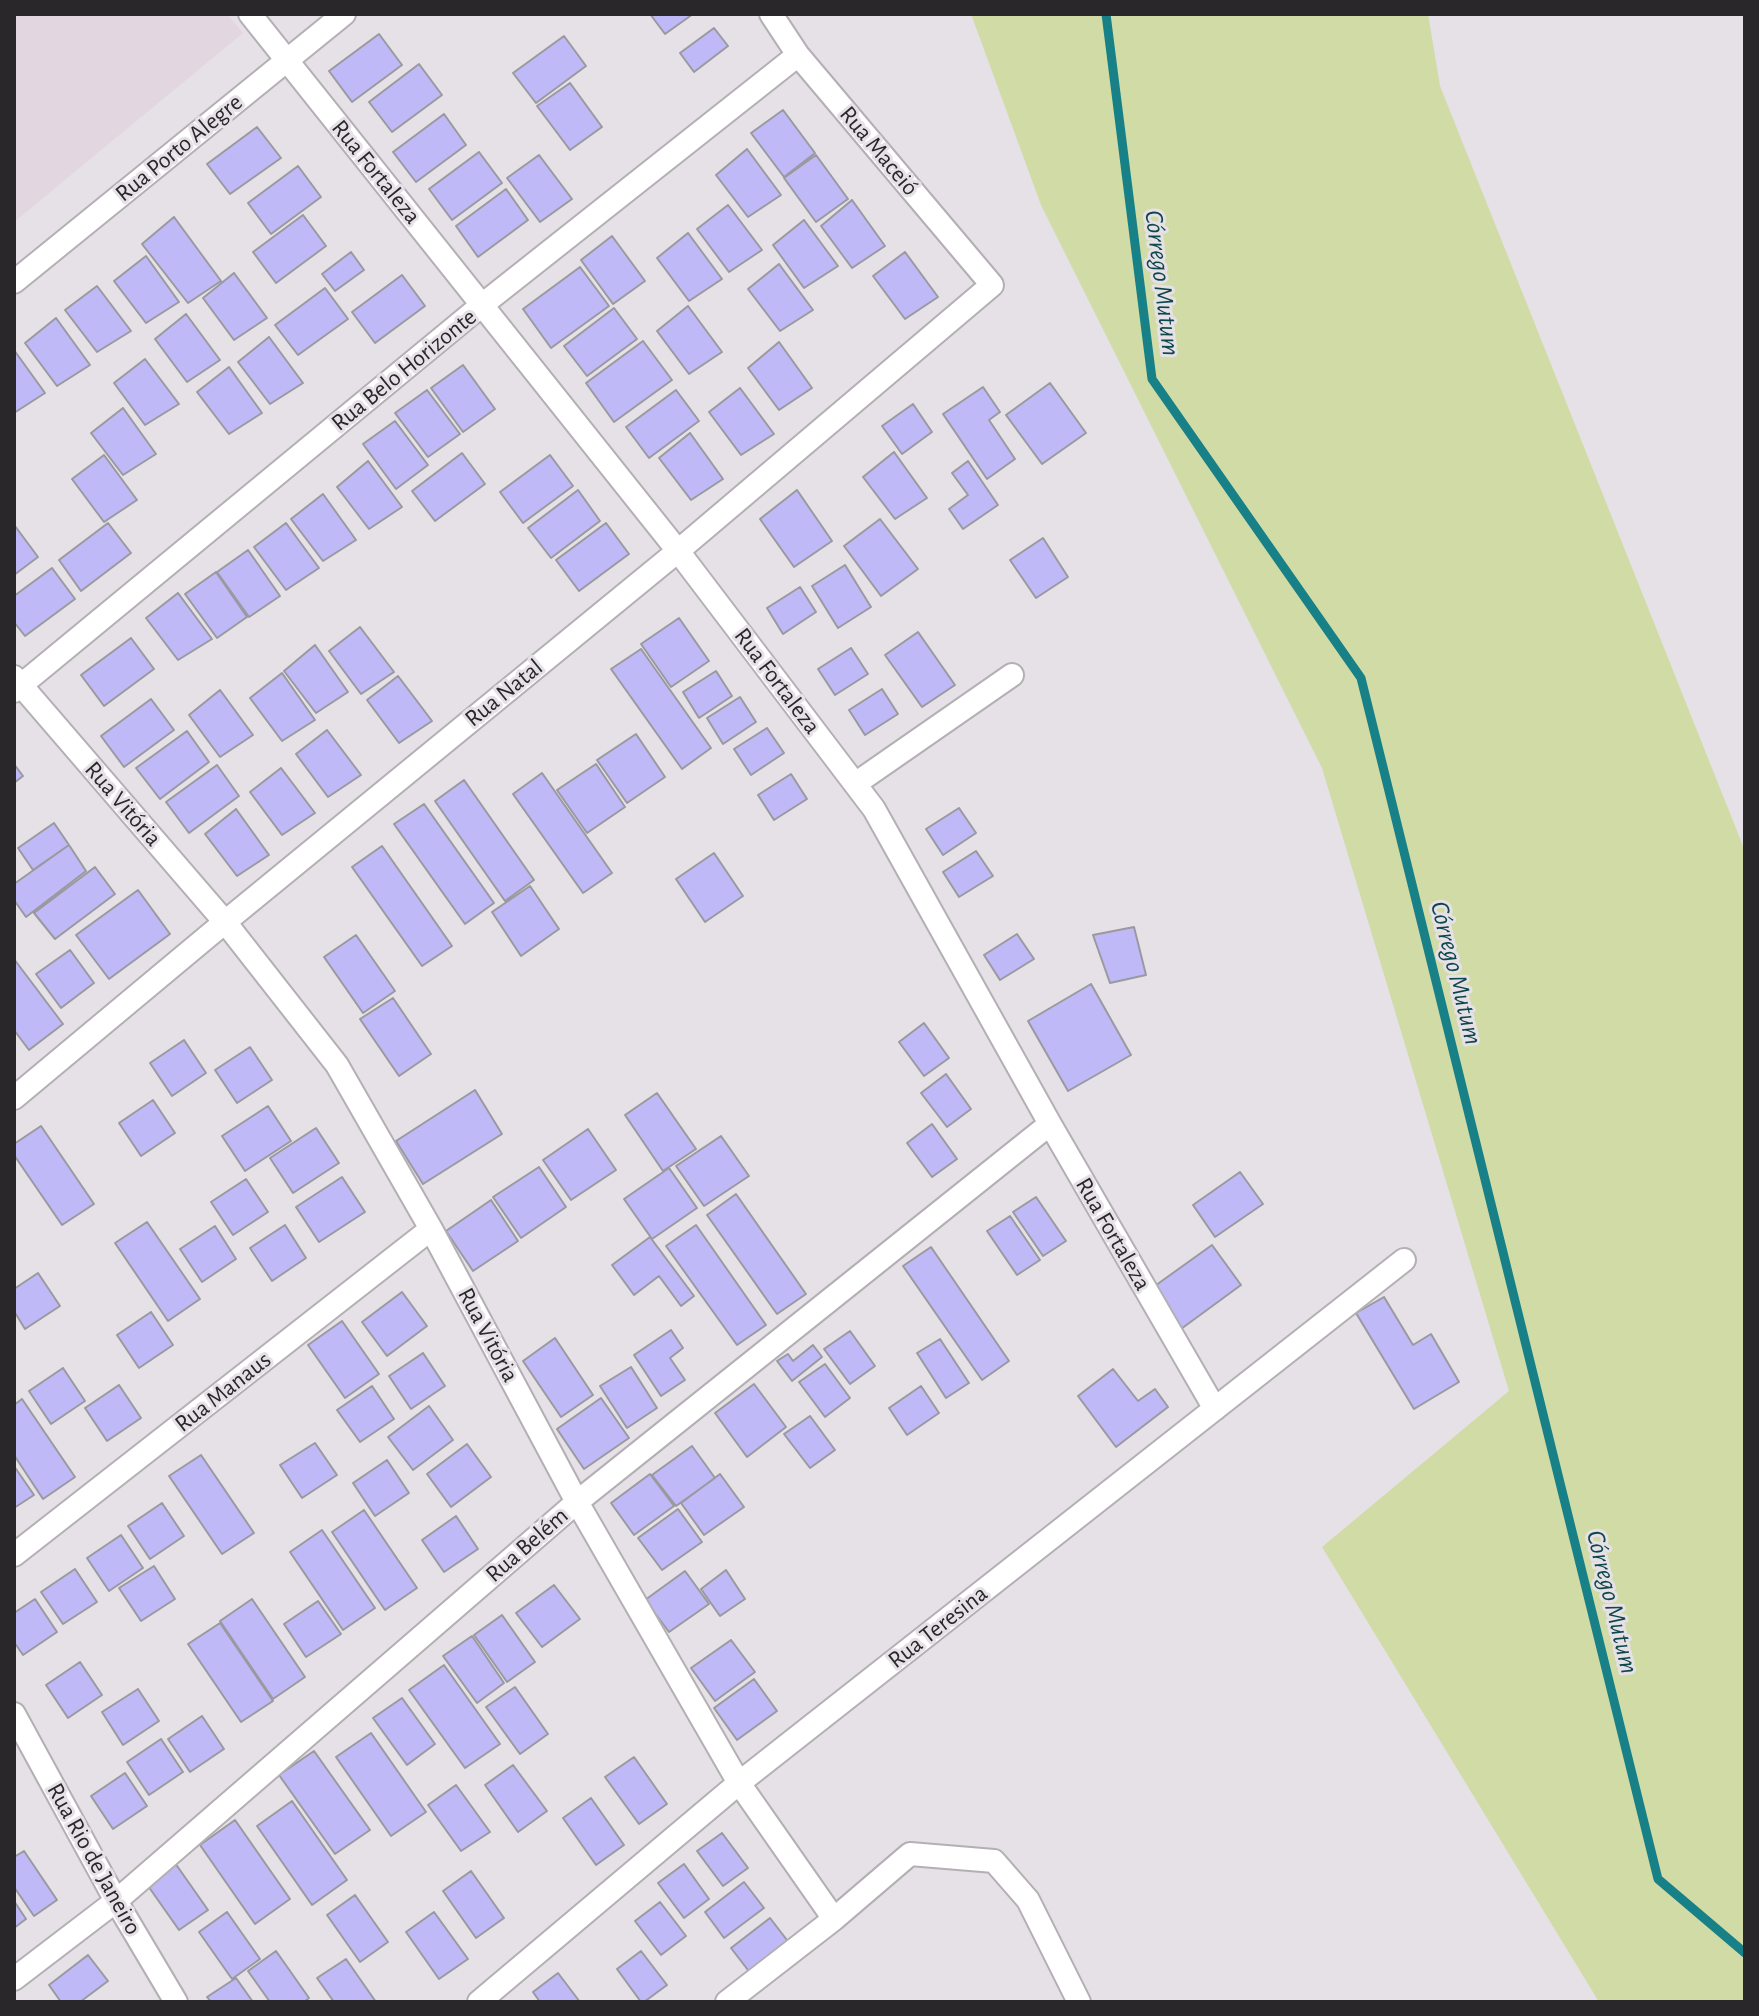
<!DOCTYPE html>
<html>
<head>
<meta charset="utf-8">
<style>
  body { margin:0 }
  #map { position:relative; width:1759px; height:2016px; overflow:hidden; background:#e6e1e6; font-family:"Alegreya Sans",sans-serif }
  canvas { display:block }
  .frame { position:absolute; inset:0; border:16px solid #292729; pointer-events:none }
</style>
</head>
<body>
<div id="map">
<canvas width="1759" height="2016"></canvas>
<div class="frame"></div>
</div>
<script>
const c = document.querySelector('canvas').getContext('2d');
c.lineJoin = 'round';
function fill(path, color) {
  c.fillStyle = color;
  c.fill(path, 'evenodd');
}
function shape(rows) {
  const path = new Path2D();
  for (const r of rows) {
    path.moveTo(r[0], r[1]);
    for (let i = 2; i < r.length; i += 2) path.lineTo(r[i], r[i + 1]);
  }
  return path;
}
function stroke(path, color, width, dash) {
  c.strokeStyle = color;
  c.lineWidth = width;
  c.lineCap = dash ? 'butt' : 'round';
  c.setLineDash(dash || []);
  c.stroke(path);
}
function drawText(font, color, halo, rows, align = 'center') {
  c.font = font + ' "Alegreya Sans",sans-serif';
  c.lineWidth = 6;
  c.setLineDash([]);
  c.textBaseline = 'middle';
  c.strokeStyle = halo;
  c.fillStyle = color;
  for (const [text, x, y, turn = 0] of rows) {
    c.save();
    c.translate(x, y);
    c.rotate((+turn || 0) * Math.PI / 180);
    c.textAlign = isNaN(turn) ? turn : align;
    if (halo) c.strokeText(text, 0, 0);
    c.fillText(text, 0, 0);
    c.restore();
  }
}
fill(shape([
  [14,14,227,14,243,33,14,222]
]), '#e2d6e1');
fill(shape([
  [971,14,1428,14,1440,86,1745,851,1745,2002,1599,2002,1322,1547,1509,1391,1322,768,1041,205]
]), '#d1dba5');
stroke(shape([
  [1106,14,1152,379,1361,678,1658,1879,1745,1953]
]), '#188087', 9);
const building = shape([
  [650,14,693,14,665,34,650,14],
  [714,28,728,46,694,72,680,53,714,28],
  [379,34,402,65,352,102,329,71,379,34],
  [564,36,586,66,536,103,513,73,564,36],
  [419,64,442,95,392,132,369,102,419,64],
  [570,83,602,127,570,150,537,106,570,83],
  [783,110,815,153,784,177,751,133,783,110],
  [444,114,466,145,416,182,393,152,444,114],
  [257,127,281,158,230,194,207,164,257,127],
  [747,149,781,195,748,217,716,175,747,149],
  [479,152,502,183,452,220,429,189,479,152],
  [539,155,572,199,540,222,507,178,539,155],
  [816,155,848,199,816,222,784,178,816,155],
  [298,166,321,197,271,234,248,203,298,166],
  [506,189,528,220,478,257,456,226,506,189],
  [852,200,885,246,852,268,821,226,852,200],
  [728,205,762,250,729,272,697,229,728,205],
  [303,215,326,246,276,283,253,252,303,215],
  [174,217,221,281,188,303,142,244,174,217],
  [804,220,838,266,804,288,773,245,804,220],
  [688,233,722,279,689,301,657,258,688,233],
  [612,236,645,281,613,304,581,260,612,236],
  [351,252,364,270,335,291,322,274,351,252],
  [905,252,938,297,905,319,873,276,905,252],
  [146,256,179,302,146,323,114,281,146,256],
  [779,264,813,310,780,331,748,289,779,264],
  [580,267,609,306,551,348,523,309,580,267],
  [234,273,267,318,234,340,203,298,234,273],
  [402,275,425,306,375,343,352,312,402,275],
  [97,286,131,331,97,352,65,310,97,286],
  [325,288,348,319,298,355,275,325,325,288],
  [688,306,722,352,689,374,657,331,688,306],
  [614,308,637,339,587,376,564,346,614,308],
  [186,314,220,360,187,382,155,339,186,314],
  [56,318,90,365,57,386,25,343,56,318],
  [269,337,303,383,270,404,238,362,269,337],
  [643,341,672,380,614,422,586,383,643,341],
  [779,342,812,388,779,410,748,368,779,342],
  [14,350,45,393,14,413,14,350],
  [145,359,179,404,145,425,114,383,145,359],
  [463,365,495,409,463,432,431,388,463,365],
  [229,367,262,413,229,434,197,392,229,367],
  [1050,383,1086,433,1042,464,1006,415,1050,383],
  [983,387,1000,412,989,420,1015,459,987,479,943,414,983,387],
  [740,388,774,434,741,455,709,412,740,388],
  [427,390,460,434,428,457,395,413,427,390],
  [676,390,699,421,649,458,626,427,676,390],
  [913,404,932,432,902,454,882,426,913,404],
  [123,408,156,454,123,475,91,433,123,408],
  [395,421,428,465,396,489,363,444,395,421],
  [690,433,723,479,691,500,659,458,690,433],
  [894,452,927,498,895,519,863,477,894,452],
  [462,453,485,484,435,521,412,491,462,453],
  [104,455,137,500,104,522,72,479,104,455],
  [550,455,573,486,523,523,500,492,550,455],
  [368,461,402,507,369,529,337,487,368,461],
  [968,461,998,505,963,529,949,509,968,495,952,473,968,461],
  [578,490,600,521,551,558,528,528,578,490],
  [797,490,832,541,794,567,760,519,797,490],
  [323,494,356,540,323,561,291,519,323,494],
  [880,519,918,569,881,596,844,546,880,519],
  [108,523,131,553,81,591,59,560,108,523],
  [286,523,319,568,286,590,254,547,286,523],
  [606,523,629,554,579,591,556,560,606,523],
  [15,526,38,557,14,575,14,527,15,526],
  [1043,538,1068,577,1036,598,1010,560,1043,538],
  [248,550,280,596,249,617,217,572,248,550],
  [845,565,871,607,838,628,812,586,845,565],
  [52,568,75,599,25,636,14,622,14,596,52,568],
  [216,572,247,617,217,638,185,594,216,572],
  [800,587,816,612,783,634,767,608,800,587],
  [178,593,212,639,178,660,146,618,178,593],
  [679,618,709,661,671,687,641,644,679,618],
  [360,627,394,672,361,694,329,651,360,627],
  [918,632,955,685,922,707,885,655,918,632],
  [131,638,154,669,104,706,81,675,131,638],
  [315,645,348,692,316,713,284,671,315,645],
  [851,648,868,674,835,695,818,669,851,648],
  [641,649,711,748,682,769,611,669,641,649],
  [716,671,732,696,699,718,683,692,716,671],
  [282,673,315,720,282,741,250,698,282,673],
  [398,676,432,721,399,743,367,700,398,676],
  [882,689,898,714,865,735,849,710,882,689],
  [220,690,253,735,220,757,189,715,220,690],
  [740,697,756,722,723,744,707,718,740,697],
  [151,699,174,730,124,767,101,736,151,699],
  [767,728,784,753,751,775,734,749,767,728],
  [327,730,361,775,328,797,296,754,327,730],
  [187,731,209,762,160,799,136,768,187,731],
  [636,734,665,777,627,803,597,760,636,734],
  [14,764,23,776,14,783,14,764],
  [596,764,625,807,587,833,557,790,596,764],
  [217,765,239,796,189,833,166,802,217,765],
  [281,768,315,813,282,835,250,792,281,768],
  [542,773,612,873,583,893,513,794,542,773],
  [791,774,807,799,774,820,758,795,791,774],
  [464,780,534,880,505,901,435,801,464,780],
  [424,804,494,903,465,924,394,824,424,804],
  [959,808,976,833,943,855,926,829,959,808],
  [236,809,269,855,237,876,205,834,236,809],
  [54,823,69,845,33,870,18,848,54,823],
  [69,845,86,871,26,917,14,900,14,884,69,845],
  [382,846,452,946,422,966,352,867,382,846],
  [976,851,993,876,959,897,943,872,976,851],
  [714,853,743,896,705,922,676,879,714,853],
  [95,867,115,894,55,939,34,913,95,867],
  [530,886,559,929,521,956,492,912,530,886],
  [138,890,170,934,109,979,76,935,138,890],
  [1134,927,1146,975,1110,983,1093,935,1134,927],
  [1017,934,1034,959,1000,980,984,955,1017,934],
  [356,935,395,991,363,1013,324,957,356,935],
  [70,950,94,983,61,1008,36,974,70,950],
  [14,959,63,1024,29,1050,14,1030,14,959],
  [1091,984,1131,1055,1068,1091,1028,1021,1091,984],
  [393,998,431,1054,399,1076,360,1019,393,998],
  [924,1023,949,1058,924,1076,899,1042,924,1023],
  [184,1040,206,1073,172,1096,150,1063,184,1040],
  [250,1047,272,1080,237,1103,215,1070,250,1047],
  [946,1074,971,1109,947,1127,921,1093,946,1074],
  [475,1090,502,1134,423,1184,396,1141,475,1090],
  [657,1093,696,1149,663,1171,625,1115,657,1093],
  [153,1100,175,1133,141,1156,119,1123,153,1100],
  [268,1106,291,1141,245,1171,222,1136,268,1106],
  [932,1124,957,1159,932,1177,907,1143,932,1124],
  [41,1126,94,1204,62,1225,14,1155,14,1144,41,1126],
  [316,1128,339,1163,293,1193,270,1158,316,1128],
  [588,1129,616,1170,571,1200,543,1160,588,1129],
  [721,1136,749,1176,704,1206,676,1166,721,1136],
  [539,1167,566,1207,521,1238,493,1197,539,1167],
  [669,1168,697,1208,652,1239,624,1199,669,1168],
  [1240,1172,1263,1204,1215,1237,1193,1205,1240,1172],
  [342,1177,365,1212,319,1242,296,1207,342,1177],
  [246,1179,268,1212,233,1235,211,1202,246,1179],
  [736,1194,806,1294,777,1314,707,1215,736,1194],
  [1036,1197,1066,1241,1043,1256,1013,1212,1036,1197],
  [491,1200,518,1241,473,1271,446,1231,491,1200],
  [1010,1216,1040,1260,1017,1275,987,1231,1010,1216],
  [147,1222,200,1299,168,1321,115,1243,147,1222],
  [285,1225,306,1258,272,1281,250,1248,285,1225],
  [696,1225,766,1325,737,1345,666,1246,696,1225],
  [215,1226,236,1259,202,1282,180,1249,215,1226],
  [650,1237,694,1296,681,1306,659,1276,634,1295,612,1265,650,1237],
  [1212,1245,1241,1285,1181,1329,1152,1288,1212,1245],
  [931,1247,1009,1361,982,1380,903,1266,931,1247],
  [38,1273,60,1306,25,1329,14,1311,14,1289,38,1273],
  [402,1292,427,1326,387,1356,362,1322,402,1292],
  [1384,1297,1413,1345,1431,1334,1459,1382,1414,1409,1356,1313,1384,1297],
  [151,1312,173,1345,139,1368,117,1335,151,1312],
  [342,1321,379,1374,345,1398,308,1345,342,1321],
  [671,1330,683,1348,670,1358,685,1380,661,1396,634,1355,671,1330],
  [850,1331,875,1366,850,1384,824,1349,850,1331],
  [555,1338,593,1395,561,1417,523,1361,555,1338],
  [940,1339,969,1383,946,1398,917,1353,940,1339],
  [813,1345,822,1357,792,1381,777,1361,788,1354,793,1361,813,1345],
  [423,1353,445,1386,411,1409,389,1376,423,1353],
  [825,1364,850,1398,825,1417,799,1382,825,1364],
  [631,1367,657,1408,627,1428,600,1386,631,1367],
  [63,1368,85,1401,51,1424,29,1391,63,1368],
  [1113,1369,1138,1401,1155,1389,1168,1407,1116,1447,1078,1396,1113,1369],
  [754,1384,786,1427,747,1457,715,1413,754,1384],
  [119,1385,141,1418,107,1441,85,1408,119,1385],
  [372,1386,394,1419,360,1442,337,1410,372,1386],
  [921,1386,939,1413,907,1435,889,1408,921,1386],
  [601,1398,629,1438,584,1469,557,1429,601,1398],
  [22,1399,75,1477,43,1499,14,1455,14,1405,22,1399],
  [429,1406,453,1440,413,1470,388,1437,429,1406],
  [810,1416,835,1450,810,1468,784,1434,810,1416],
  [315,1443,337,1475,302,1498,280,1465,315,1443],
  [467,1444,491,1477,451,1507,427,1474,467,1444],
  [692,1446,715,1478,676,1506,652,1475,692,1446],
  [201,1455,254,1533,222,1554,169,1476,201,1455],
  [387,1460,409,1493,375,1516,353,1483,387,1460],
  [14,1466,34,1495,14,1508,14,1466],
  [650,1474,674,1506,634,1535,611,1503,650,1474],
  [720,1474,744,1507,704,1535,681,1503,720,1474],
  [162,1503,184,1536,150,1559,128,1526,162,1503],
  [678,1509,702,1542,662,1570,638,1538,678,1509],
  [364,1510,417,1588,385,1610,332,1532,364,1510],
  [456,1516,478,1549,444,1572,422,1540,456,1516],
  [322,1530,375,1608,343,1630,290,1552,322,1530],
  [121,1535,143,1568,109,1591,87,1558,121,1535],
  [154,1566,175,1599,141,1621,119,1588,154,1566],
  [75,1569,97,1602,63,1624,41,1592,75,1569],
  [726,1570,745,1599,720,1616,701,1589,726,1570],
  [685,1571,709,1604,669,1632,645,1600,685,1571],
  [554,1585,580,1619,542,1647,516,1613,554,1585],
  [35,1599,57,1632,23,1655,14,1642,14,1613,35,1599],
  [252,1599,305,1677,273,1699,220,1621,252,1599],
  [318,1601,341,1634,306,1657,284,1624,318,1601],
  [502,1615,535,1662,507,1682,474,1635,502,1615],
  [220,1623,273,1701,241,1722,188,1644,220,1623],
  [472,1636,504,1683,477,1703,443,1656,472,1636],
  [731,1640,755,1672,715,1701,691,1668,731,1640],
  [80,1662,102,1695,68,1718,46,1685,80,1662],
  [444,1665,500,1744,465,1768,409,1690,444,1665],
  [754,1679,777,1711,737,1740,714,1708,754,1679],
  [515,1687,548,1734,520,1754,486,1707,515,1687],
  [138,1689,159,1721,123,1745,102,1712,138,1689],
  [402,1698,435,1744,407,1765,373,1718,402,1698],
  [202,1716,224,1749,190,1772,168,1739,202,1716],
  [371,1733,426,1812,391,1836,336,1757,371,1733],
  [161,1739,183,1772,149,1795,127,1762,161,1739],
  [314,1751,370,1830,335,1854,279,1775,314,1751],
  [634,1757,667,1804,639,1824,605,1777,634,1757],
  [513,1765,547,1811,518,1832,485,1785,513,1765],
  [125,1773,147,1806,113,1829,91,1796,125,1773],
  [456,1785,490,1832,461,1851,428,1805,456,1785],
  [591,1798,624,1845,596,1865,563,1818,591,1798],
  [292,1801,347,1880,312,1905,257,1826,292,1801],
  [235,1820,290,1899,255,1924,200,1845,235,1820],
  [722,1833,748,1868,723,1886,697,1851,722,1833],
  [24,1851,57,1900,34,1916,14,1887,14,1857,24,1851],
  [175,1863,208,1910,179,1930,146,1883,175,1863],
  [684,1864,709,1899,684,1918,658,1883,684,1864],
  [471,1871,504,1918,476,1938,443,1891,471,1871],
  [744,1882,764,1908,724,1938,705,1912,744,1882],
  [355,1895,388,1942,360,1962,327,1915,355,1895],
  [14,1901,26,1919,14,1928,14,1901],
  [660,1902,686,1936,661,1955,635,1921,660,1902],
  [227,1912,260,1959,232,1979,199,1932,227,1912],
  [434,1912,468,1959,439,1979,406,1932,434,1912],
  [770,1918,790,1944,751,1974,731,1948,770,1918],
  [276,1951,309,1998,304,2002,270,2002,248,1971,276,1951],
  [641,1951,667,1985,644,2002,641,2002,617,1969,641,1951],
  [88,1955,108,1981,80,2002,61,2002,49,1985,88,1955],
  [346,1959,376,2002,334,2002,317,1978,346,1959],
  [558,1973,580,2002,540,2002,533,1992,558,1973],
  [236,1978,253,2002,211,2002,207,1997,236,1978]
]);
fill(building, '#c0b9f8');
stroke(building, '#99999f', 2);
const street = shape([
  [250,14,678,551,874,809,1050,1124,1215,1409],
  [14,282,344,14],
  [14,677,225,922,337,1065,431,1229,577,1502,739,1783,834,1919],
  [14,691,482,305,798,55],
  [855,784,1012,675],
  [14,1098,225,922,678,551,992,285,798,55,771,14],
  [14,1555,431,1229],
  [14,1714,116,1901,176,2002],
  [14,1979,116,1901,577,1502,1050,1124],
  [479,2002,739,1783,1404,1260],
  [727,2002,834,1919,910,1854,994,1861,1028,1900,1079,2002]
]);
stroke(street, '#b4afb4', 26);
stroke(street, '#fff', 22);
drawText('24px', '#292729', '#e6e1e6', [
  ["Rua Porto Alegre",179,148,-39],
  ["Rua Maceió",879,151,50],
  ["Rua Fortaleza",376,172,51],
  ["Rua Belo Horizonte",404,370,-39],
  ["Rua Fortaleza",777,681,53],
  ["Rua Natal",504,693,-39],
  ["Rua Vitória",123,804,49],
  ["Rua Fortaleza",1113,1234,60],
  ["Rua Vitória",488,1335,62],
  ["Rua Manaus",223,1392,-38],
  ["Rua Belém",527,1545,-41],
  ["Rua Teresina",938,1627,-38],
  ["Rua Rio de Janeiro",94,1859,61]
]);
drawText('italic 26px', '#0e474b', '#e6e1e6', [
  ["Córrego Mutum",1162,283,83],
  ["Córrego Mutum",1456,973,76],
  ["Córrego Mutum",1612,1602,76]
]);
</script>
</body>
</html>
